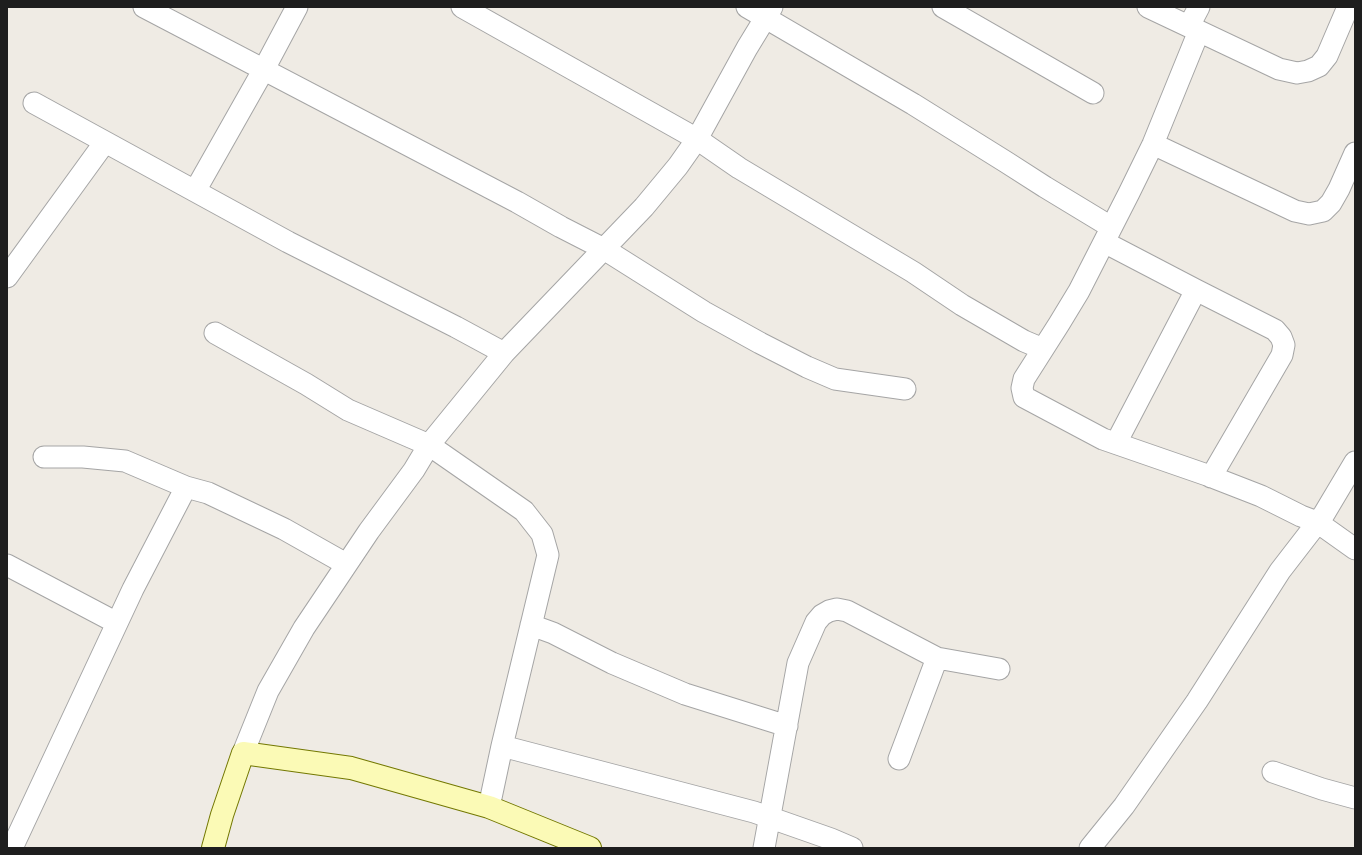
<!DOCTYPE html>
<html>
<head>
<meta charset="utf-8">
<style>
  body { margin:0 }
  #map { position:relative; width:1362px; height:855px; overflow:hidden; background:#efebe4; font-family:"Golos Text",sans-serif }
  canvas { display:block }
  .frame { position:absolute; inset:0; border:8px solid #1e1e1e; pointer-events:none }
</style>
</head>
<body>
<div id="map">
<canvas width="1362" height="855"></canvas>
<div class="frame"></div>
</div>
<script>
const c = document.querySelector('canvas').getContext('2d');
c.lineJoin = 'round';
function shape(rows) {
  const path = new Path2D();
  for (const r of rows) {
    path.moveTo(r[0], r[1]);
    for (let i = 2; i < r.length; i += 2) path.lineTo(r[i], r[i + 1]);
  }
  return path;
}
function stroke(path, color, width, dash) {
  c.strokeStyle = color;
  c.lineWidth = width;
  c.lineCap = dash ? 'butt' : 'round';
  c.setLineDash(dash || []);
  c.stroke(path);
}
const street = shape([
  [144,7,517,202,561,227,604,249,704,312,760,343,807,367,835,379,905,389],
  [462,7,697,139,739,168,913,272,962,305,1024,341,1043,349],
  [747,7,913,104,1006,162,1045,187,1111,227],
  [943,7,1093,93],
  [1148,7,1279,69,1297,73,1308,71,1319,66,1327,56,1348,7],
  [1189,26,1199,7],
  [1199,31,1153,144,1129,193,1079,291,1059,324,1024,379,1022,388,1024,397,1103,439,1207,475,1261,496,1301,516,1317,522,1355,549],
  [34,103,288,242,456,327,504,353],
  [1153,144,1295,211,1309,214,1323,211,1331,203,1339,189,1355,153],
  [195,191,264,69,297,7],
  [1104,242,1196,290,1275,330,1281,337,1284,345,1282,355,1211,477],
  [7,277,105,142],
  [215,333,306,384,348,410,429,445,524,511,542,534,548,555,502,746,489,807],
  [1116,443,1196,290],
  [44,457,83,457,125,461,186,487,208,493,284,529,346,564],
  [7,565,117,623],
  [531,625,553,633,612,663,685,694,787,726],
  [502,746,754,812,831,839,852,848],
  [243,753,268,691,304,628,369,531,414,470,429,445,504,353,644,207,678,166,697,139,747,48,772,7],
  [899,759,937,658],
  [1273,772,1322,789,1355,798],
  [12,848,133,589,186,487],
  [764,848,798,663,816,622,822,615,829,611,837,609,847,611,937,658,999,669],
  [1090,848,1124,806,1197,701,1280,571,1324,514,1355,462]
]);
const secondary = shape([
  [213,848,222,815,243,753,351,768,489,807,590,848]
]);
stroke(street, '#a5a5a5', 23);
stroke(secondary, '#737802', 24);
stroke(street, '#fff', 21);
stroke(secondary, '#fbfab6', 22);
</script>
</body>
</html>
